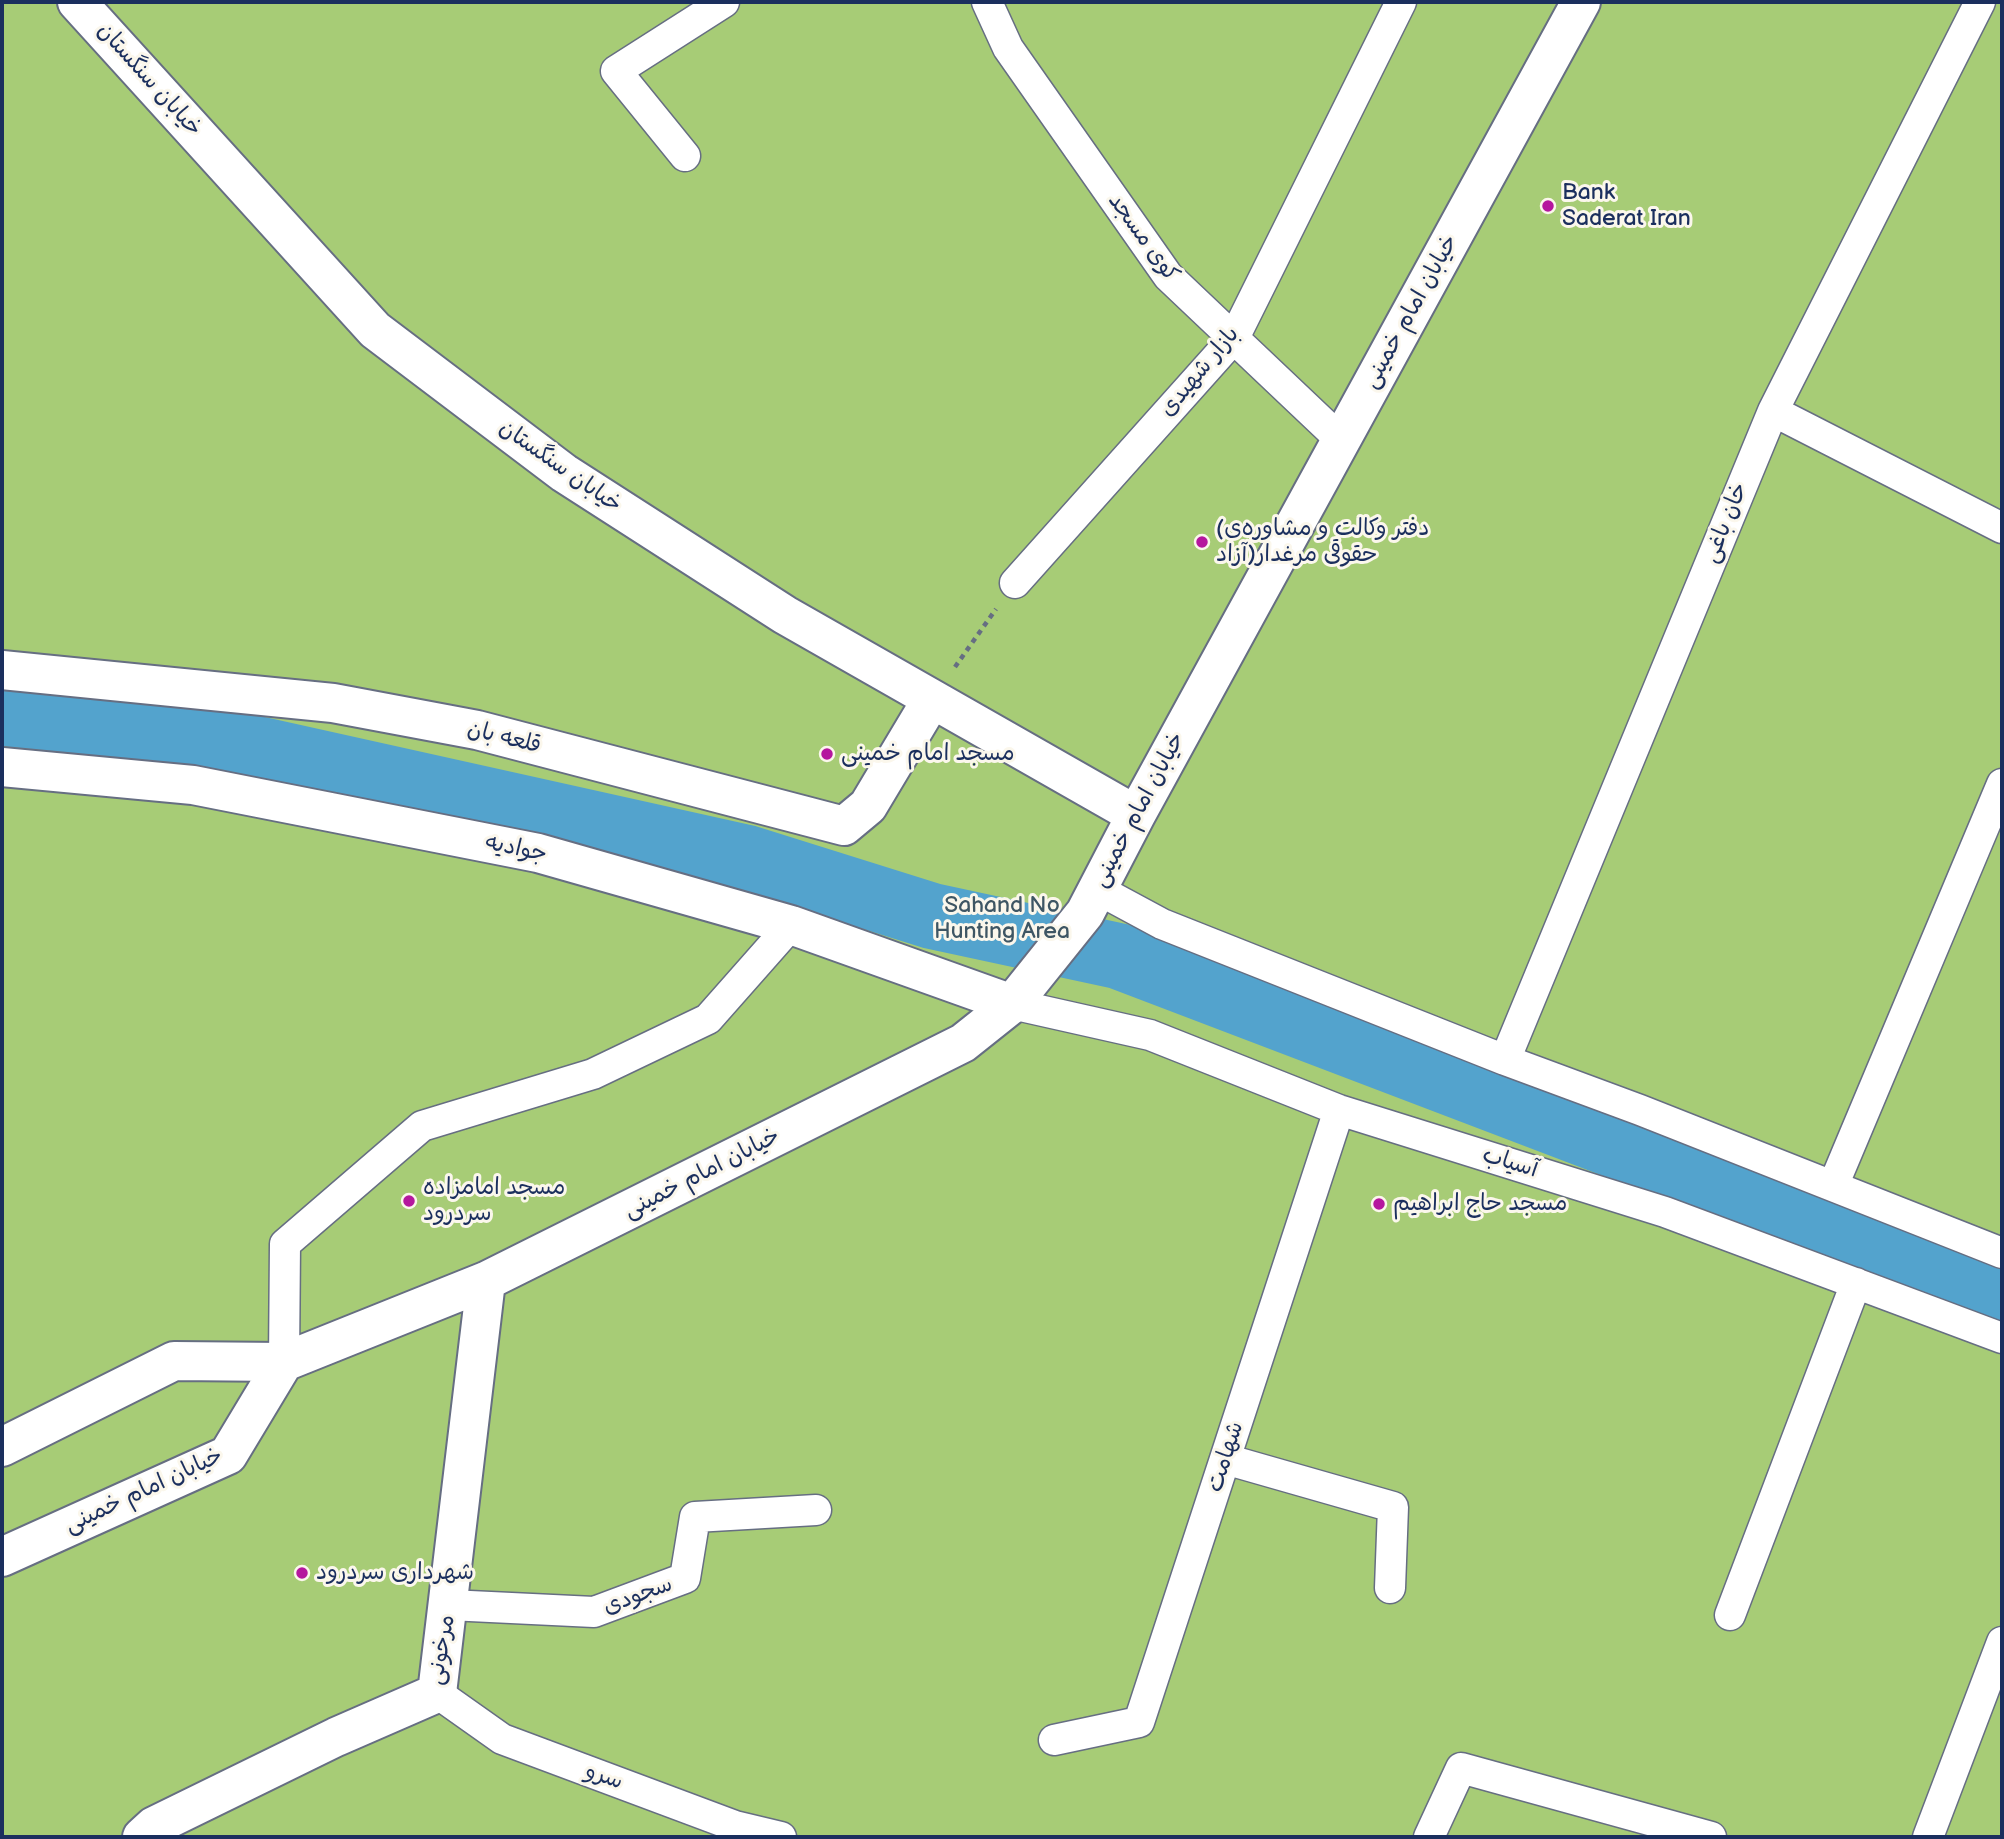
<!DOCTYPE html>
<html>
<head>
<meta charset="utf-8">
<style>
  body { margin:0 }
  #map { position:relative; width:2004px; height:1839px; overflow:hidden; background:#f0e2c5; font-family:"Balsamiq Sans",sans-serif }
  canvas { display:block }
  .frame { position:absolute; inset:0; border:4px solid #1b2f5e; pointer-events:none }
</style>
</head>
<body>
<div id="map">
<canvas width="2004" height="1839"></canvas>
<div class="frame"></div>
</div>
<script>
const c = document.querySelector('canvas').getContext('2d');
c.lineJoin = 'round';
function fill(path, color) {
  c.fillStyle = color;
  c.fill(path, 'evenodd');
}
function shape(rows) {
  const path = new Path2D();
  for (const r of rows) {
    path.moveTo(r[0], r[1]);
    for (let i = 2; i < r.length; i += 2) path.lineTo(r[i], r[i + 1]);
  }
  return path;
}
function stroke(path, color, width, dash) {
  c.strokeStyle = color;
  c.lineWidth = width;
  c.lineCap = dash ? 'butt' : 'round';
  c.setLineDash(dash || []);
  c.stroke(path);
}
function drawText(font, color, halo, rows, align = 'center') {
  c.font = font + ' "Balsamiq Sans","Playpen Sans Arabic",sans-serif';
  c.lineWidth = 6;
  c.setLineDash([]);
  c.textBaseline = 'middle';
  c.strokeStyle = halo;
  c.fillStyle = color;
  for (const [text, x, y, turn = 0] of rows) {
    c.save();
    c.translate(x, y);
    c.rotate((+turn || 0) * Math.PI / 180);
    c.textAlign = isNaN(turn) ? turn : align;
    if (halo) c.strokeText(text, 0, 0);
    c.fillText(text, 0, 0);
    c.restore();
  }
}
fill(shape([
  [2,2,2002,2,2002,1837,2,1837]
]), '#a7cc76');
stroke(shape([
  [2,713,171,730,747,858,932,916,1118,956,1835,1229,2002,1296]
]), '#53a3cd', 66);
const street = shape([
  [987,2,1008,48,1168,276,1341,440],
  [685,156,616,71,724,2],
  [1773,411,2002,528],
  [1015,583,1234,338,1401,2],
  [1097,889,1162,924,1505,1060,1640,1110,2002,1253],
  [1012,1004,1150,1035,1339,1110,1665,1212,2002,1338],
  [1505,1060,1773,411,1980,2],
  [1833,1186,2002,784],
  [284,1362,285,1244,422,1126,593,1074,708,1019,791,925],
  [1225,1459,1393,1507,1390,1588],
  [449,1605,594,1612,685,1578,695,1517,816,1510],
  [1730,1615,1856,1283],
  [437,1693,502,1739,735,1826,781,1837],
  [1054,1740,1139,1722,1339,1110],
  [1429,1837,1461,1768,1711,1837],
  [1928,1837,2002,1642]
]);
const secondary = shape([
  [77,2,375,330,564,473,785,615,1136,815],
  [2,670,333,703,477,730,844,826,868,806,932,699],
  [2,767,193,785,538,853,791,925,1012,1004],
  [2,1447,174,1361,284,1362,486,1281,963,1043,1012,1004,1085,913,1136,815,1581,2],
  [2,1557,228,1455,284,1362],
  [142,1837,154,1826,336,1737,437,1693,486,1281]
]);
stroke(street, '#666e82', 33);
stroke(secondary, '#666e82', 42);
stroke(shape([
  [955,667,996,609]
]), '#666e82', 4.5, [5, 5]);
stroke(street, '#fff', 30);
stroke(secondary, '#fff', 38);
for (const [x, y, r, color] of [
  [1548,206,7,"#b5179e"],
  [1202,542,7,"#b5179e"],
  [827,754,7,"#b5179e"],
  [409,1201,7,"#b5179e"],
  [1379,1204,7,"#b5179e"],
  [302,1573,7,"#b5179e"]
]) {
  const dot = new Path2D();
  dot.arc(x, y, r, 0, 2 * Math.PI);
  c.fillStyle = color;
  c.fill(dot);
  stroke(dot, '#fbf7ec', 2.5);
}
drawText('23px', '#1b2f5e', '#fbf7ec', [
  ["خیابان سنگستان",149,80,48],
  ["کوی مسجد",1143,238,54],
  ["خیابان امام خمینی",1411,312,-61],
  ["بازار شهیدی",1200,372,-50],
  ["خیابان سنگستان",560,467,35],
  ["خان باغی",1726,523,-68],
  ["قلعه بان",504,738,14],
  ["خیابان امام خمینی",1139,810,-62],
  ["جوادیه",516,849,12],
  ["آسیاب",1510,1163,17],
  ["خیابان امام خمینی",702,1174,-27],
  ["شهامت",1226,1457,-72],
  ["خیابان امام خمینی",144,1491,-25],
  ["سجودی",638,1596,-20],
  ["مرخونی",442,1650,-80],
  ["سرو",604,1777,20]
]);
drawText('23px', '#1b2f5e', '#fbf7ec', [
  ["Bank",1562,193],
  ["Saderat Iran",1562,219],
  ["(دفتر وکالت و مشاوره‌ی",1216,529],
  ["حقوقی مرغدار(آزاد",1216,555],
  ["مسجد امام خمینی",841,754],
  ["مسجد امامزاده",423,1188],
  ["سردرود",423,1214],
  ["مسجد حاج ابراهیم",1393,1204],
  ["شهرداری سردرود",316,1573]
], 'left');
drawText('23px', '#3e5664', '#fbf7ec', [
  ["Sahand No",1002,906],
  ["Hunting Area",1002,932]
]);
</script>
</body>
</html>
